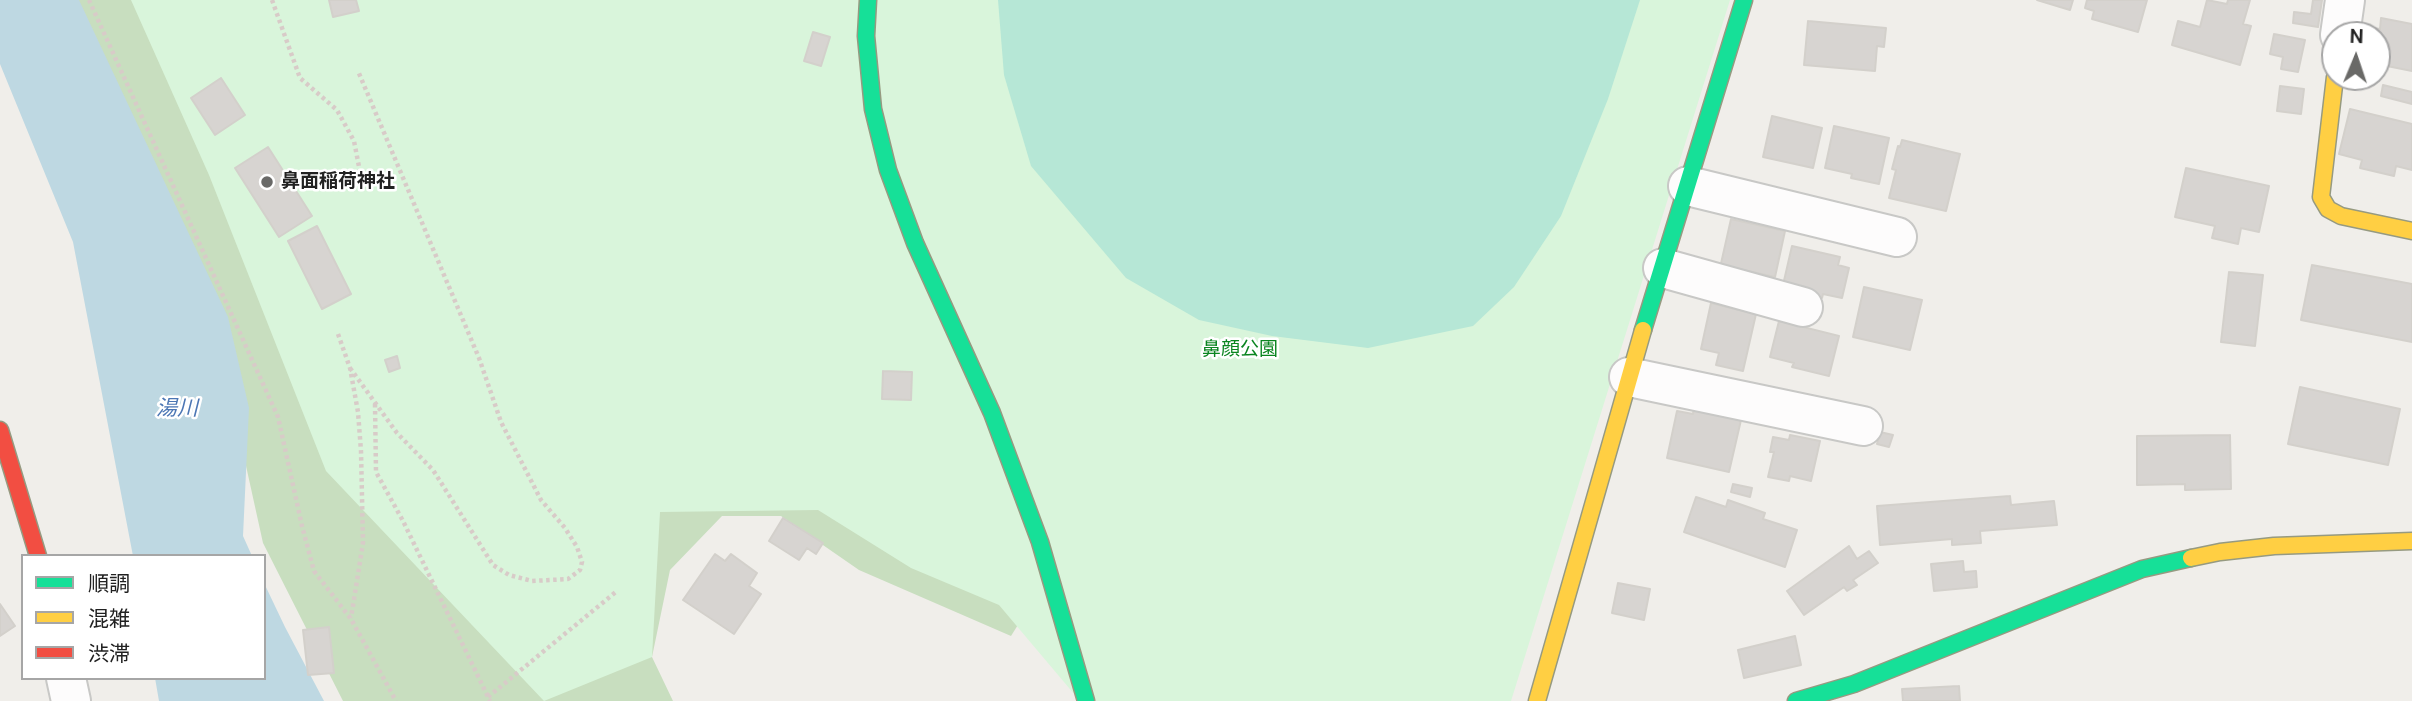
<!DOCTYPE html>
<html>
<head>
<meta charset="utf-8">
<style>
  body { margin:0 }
  #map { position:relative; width:2412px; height:701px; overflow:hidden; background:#f0eeea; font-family:"DM Sans","Noto Sans JP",sans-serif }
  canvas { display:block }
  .legend { position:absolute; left:21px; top:554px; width:245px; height:126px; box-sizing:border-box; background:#fff; border:2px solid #a6a6a6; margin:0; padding:9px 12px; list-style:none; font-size:21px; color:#212121 }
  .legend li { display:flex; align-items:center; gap:14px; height:35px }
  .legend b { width:35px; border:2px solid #a6a6a6 }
  .north { position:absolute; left:2321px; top:21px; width:70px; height:70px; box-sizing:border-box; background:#fff; border:2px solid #a6a6a6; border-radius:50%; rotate:2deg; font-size:19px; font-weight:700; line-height:28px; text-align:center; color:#212121 }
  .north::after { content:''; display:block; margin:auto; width:24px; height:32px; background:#696967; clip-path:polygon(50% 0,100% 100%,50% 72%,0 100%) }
</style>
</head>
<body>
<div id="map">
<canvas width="2412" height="701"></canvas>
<ul class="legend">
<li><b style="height:9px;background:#16e098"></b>順調</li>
<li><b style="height:9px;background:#ffcf43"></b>混雑</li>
<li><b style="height:9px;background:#f24e42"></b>渋滞</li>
</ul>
<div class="north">N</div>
</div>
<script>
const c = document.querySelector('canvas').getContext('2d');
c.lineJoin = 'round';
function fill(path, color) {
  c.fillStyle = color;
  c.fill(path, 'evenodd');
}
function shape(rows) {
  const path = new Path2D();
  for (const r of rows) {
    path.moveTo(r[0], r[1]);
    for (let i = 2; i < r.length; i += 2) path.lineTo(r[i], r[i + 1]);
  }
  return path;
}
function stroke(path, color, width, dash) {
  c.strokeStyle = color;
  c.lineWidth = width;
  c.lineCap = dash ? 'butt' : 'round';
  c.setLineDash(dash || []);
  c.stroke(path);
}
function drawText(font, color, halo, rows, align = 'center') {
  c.font = font + ' "DM Sans","Noto Sans JP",sans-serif';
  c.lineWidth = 5;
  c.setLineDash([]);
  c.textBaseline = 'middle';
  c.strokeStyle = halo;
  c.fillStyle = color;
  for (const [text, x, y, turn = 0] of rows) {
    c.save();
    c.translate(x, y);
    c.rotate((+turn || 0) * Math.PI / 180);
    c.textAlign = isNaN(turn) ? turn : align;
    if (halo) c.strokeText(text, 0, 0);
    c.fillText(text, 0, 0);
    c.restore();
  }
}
fill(shape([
  [66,0,645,0,1031,604,1011,636,859,570,781,516,722,516,670,570,652,657,673,701,343,701,263,543,213,316]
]), '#c8debf');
fill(shape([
  [131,0,1730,0,1511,701,1080,701,999,605,911,568,818,510,660,512,652,657,544,701,326,471,209,175]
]), '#d9f5db');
fill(shape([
  [998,0,1640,0,1608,99,1561,216,1514,287,1473,326,1368,348,1272,336,1199,320,1126,278,1031,166,1004,75]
]), '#b6e7d6');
fill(shape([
  [0,0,79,0,228,317,249,408,243,536,252,556,133,556,73,242,0,64],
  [264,583,285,627,324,701,159,701,155,678,264,678]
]), '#bed8e2');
const building = shape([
  [329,0,356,0,359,11,333,17,329,0],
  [2037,0,2073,0,2070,10,2037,0],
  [2087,0,2147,0,2138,32,2092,19,2094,11,2085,8,2087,0],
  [2207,0,2227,4,2228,0,2250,0,2243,24,2251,26,2240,65,2172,45,2178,21,2200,27,2207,0],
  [2313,0,2322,0,2318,27,2293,23,2294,12,2311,14,2313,0],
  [2381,18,2412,24,2412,71,2377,64,2377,35,2357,35,2359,26,2380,29,2381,18],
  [1808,21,1886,28,1884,47,1877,46,1875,71,1804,65,1808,21],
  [813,32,830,37,821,66,804,61,813,32],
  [2274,34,2305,40,2298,72,2281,69,2283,57,2270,54,2274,34],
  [221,78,245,115,215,135,191,98,221,78],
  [2383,85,2412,92,2412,104,2381,96,2383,85],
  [2280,86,2304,89,2301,114,2277,111,2280,86],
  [2350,109,2412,124,2412,170,2396,166,2394,176,2360,168,2362,160,2339,154,2350,109],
  [1772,116,1822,128,1813,168,1763,157,1772,116],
  [1834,126,1889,138,1879,184,1851,178,1852,174,1825,168,1834,126],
  [1902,140,1960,154,1946,211,1889,198,1896,170,1892,169,1898,146,1900,147,1902,140],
  [268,147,312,216,279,237,235,168,268,147],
  [2186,168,2269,186,2259,232,2241,228,2238,244,2212,238,2215,226,2175,217,2186,168],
  [1731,219,1785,231,1775,277,1739,269,1738,273,1720,268,1731,219],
  [317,226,351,294,322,309,288,241,317,226],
  [1792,246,1840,257,1838,265,1849,268,1842,298,1823,294,1822,298,1800,293,1783,285,1792,246],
  [2312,265,2412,284,2412,342,2301,320,2312,265],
  [2229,272,2263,275,2255,346,2221,342,2229,272],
  [1864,287,1922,300,1910,350,1853,337,1864,287],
  [1711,303,1756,314,1743,371,1716,365,1719,353,1701,349,1711,303],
  [1779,321,1839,336,1829,376,1792,367,1794,363,1770,357,1779,321],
  [397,356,400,368,389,372,385,360,397,356],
  [883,371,912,372,911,400,882,399,883,371],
  [2300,387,2400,409,2388,465,2288,444,2300,387],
  [1694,409,1741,420,1729,472,1667,458,1677,411,1693,414,1694,409],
  [1880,432,1893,435,1889,447,1877,444,1880,432],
  [1790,435,1820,441,1811,481,1790,476,1789,481,1768,477,1774,452,1770,452,1773,437,1789,440,1790,435],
  [2230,435,2231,489,2185,490,2185,484,2137,485,2137,436,2230,435],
  [1733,484,1752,488,1750,497,1731,492,1733,484],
  [2010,496,2011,505,2054,501,2057,525,1980,531,1981,543,1952,545,1952,539,1880,545,1877,506,2010,496],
  [1696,497,1726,507,1728,500,1765,513,1763,519,1797,530,1785,567,1684,532,1696,497],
  [783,518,823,543,816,554,807,548,799,560,769,541,783,518],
  [1849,546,1857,559,1869,551,1878,563,1853,580,1857,585,1847,591,1844,587,1804,615,1787,591,1849,546],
  [715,554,725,561,731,554,757,573,749,586,761,594,734,634,683,600,715,554],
  [1963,561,1964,572,1976,571,1977,587,1934,591,1931,564,1963,561],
  [1618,583,1650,589,1644,620,1612,613,1618,583],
  [0,604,15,626,0,636,0,604],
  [329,627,334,673,308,675,303,630,329,627],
  [1795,636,1801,665,1744,678,1738,650,1795,636],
  [1959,686,1960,701,1903,701,1902,689,1959,686]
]);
fill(building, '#d7d4d1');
stroke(building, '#d3d0cb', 2);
const street = shape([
  [2340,35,2345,0],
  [1688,186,1897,237],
  [1663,268,1803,307],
  [1629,377,1863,426],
  [66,678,71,701]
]);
const fast = shape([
  [868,0,866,36,873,109,888,170,915,243,992,413,1040,542,1086,701],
  [1643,330,1744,0],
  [1796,701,1854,684,2142,569,2191,558]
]);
const slow = shape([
  [2335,77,2321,197,2328,209,2341,216,2412,231],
  [2191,558,2220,552,2274,546,2412,541],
  [1537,701,1643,330]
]);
const jam = shape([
  [0,430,38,556]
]);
stroke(street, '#c8c8c6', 42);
stroke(fast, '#969a81', 19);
stroke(slow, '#969a81', 19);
stroke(jam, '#969a81', 19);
stroke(shape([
  [89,0,278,417,302,526,314,571,351,619,396,701],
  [272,0,300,78,337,110,354,141,362,182],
  [338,334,350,368,358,412,361,451,363,543,351,618],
  [350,368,397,433,433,470,493,565,509,575,532,581,568,579,580,570,582,562,577,547,565,528,541,500,501,422,479,358,358,71],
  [375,404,376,472,403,521,490,701],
  [488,697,617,591]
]), '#d8cbc8', 4.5, [3.5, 3.5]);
stroke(street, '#fdfcfc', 38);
stroke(fast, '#16e098', 16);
stroke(slow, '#ffcf43', 16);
stroke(jam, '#f24e42', 16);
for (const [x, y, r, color] of [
  [267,182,7,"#696967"]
]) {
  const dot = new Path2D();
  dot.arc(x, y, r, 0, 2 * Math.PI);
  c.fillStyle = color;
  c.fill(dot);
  stroke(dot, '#fff', 2.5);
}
drawText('bold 19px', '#212121', '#fff', [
  ["鼻面稲荷神社",281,182]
], 'left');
drawText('19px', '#0a8520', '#fff', [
  ["鼻顔公園",1240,350]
]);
drawText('italic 21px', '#4b76b4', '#fff', [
  ["湯川",177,409]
]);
</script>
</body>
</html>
